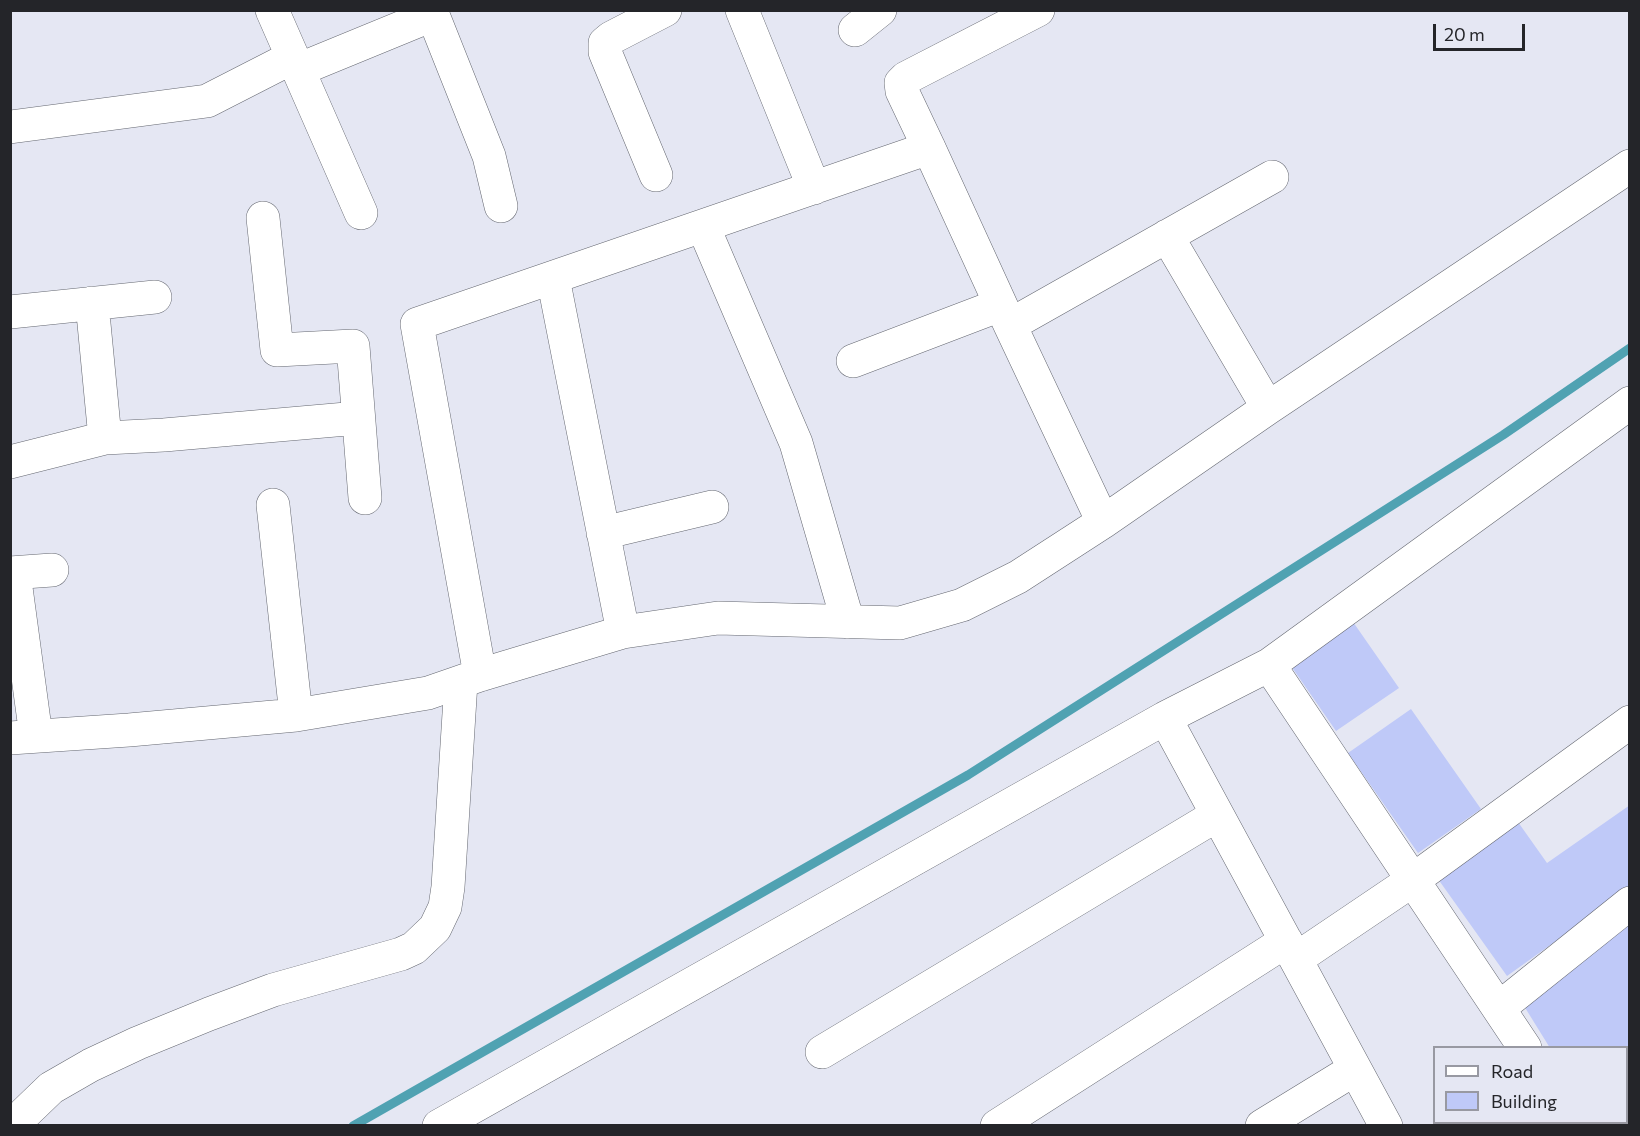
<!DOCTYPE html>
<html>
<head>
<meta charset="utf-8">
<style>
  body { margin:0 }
  #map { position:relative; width:1640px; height:1136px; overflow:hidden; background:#e5e7f3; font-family:Commissioner,sans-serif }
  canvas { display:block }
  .frame { position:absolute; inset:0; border:12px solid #242529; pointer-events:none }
  .legend { position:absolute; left:1433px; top:1046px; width:195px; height:78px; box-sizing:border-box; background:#e5e7f3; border:2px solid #9899a2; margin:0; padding:8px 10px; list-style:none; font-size:18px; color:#242529 }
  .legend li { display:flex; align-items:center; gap:12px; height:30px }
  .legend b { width:30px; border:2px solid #9899a2 }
  .scale { position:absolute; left:1433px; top:24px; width:92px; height:27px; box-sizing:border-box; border:3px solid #242529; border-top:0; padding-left:8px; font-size:18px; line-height:21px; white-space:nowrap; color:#242529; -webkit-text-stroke:4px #e5e7f3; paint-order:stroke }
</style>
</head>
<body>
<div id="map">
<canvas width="1640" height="1136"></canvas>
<div class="frame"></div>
<ul class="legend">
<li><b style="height:8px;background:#fff"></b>Road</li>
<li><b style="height:16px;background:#bfc9f8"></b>Building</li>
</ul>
<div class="scale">20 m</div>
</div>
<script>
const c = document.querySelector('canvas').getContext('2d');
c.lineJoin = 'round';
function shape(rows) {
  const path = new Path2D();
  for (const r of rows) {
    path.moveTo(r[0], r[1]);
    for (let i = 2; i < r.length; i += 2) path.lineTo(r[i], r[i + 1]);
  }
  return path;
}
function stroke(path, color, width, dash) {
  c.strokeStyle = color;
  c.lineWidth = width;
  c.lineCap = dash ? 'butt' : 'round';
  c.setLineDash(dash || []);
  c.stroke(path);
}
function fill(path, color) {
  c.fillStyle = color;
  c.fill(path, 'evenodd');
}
stroke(shape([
  [353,1126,968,775,1503,435,1630,348]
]), '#50a2b2', 9);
fill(shape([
  [1351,619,1399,688,1336,731,1289,663],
  [1411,709,1481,809,1418,853,1348,753],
  [1630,805,1630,888,1507,976,1438,879,1518,822,1547,863],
  [1630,923,1630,1051,1626,1052,1626,1048,1550,1048,1524,1006],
  [1630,1085,1630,1126,1601,1126,1599,1122,1626,1122,1626,1087]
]), '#bfc9f8');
const minor = shape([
  [272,10,361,213],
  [431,10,489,156,501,206],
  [742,10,814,188],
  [1038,10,906,78,901,83,902,91,929,148,1010,325,1103,522],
  [855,30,880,10],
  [298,70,432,15],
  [10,127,207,101,293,57],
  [656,175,605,52,605,43,611,38,665,10],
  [263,218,277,350,353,346,365,498],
  [703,226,796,443,848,622],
  [1167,236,1268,408],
  [553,278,623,632],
  [92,303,105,438],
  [10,312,155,297],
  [1010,325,1272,177],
  [853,361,1000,305],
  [10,462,105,438,164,435,358,418],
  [273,505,296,715],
  [603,533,712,507],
  [10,573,52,570],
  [14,573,36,736],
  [1269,665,1525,1048],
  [480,675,417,324,929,148],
  [1165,718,1386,1126],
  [10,738,129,730,296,715,428,693,480,675,623,632,718,618,900,623,962,605,1018,577,1103,522,1268,408,1630,166],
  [1296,959,1413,880,1630,722],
  [1499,1008,1630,903],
  [822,1052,1217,815],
  [1626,1072,1630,1070],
  [1575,1122,1577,1126],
  [14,1126,25,1113,51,1088,91,1065,138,1043,209,1014,273,990,401,954,414,948,435,928,445,907,448,887,461,682],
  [439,1126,1165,718,1269,665,1630,403],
  [997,1126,1286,941],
  [1262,1126,1355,1069],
  [1490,1126,1493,1122]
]);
stroke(minor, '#646770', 34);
stroke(minor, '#fff', 33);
</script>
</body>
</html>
